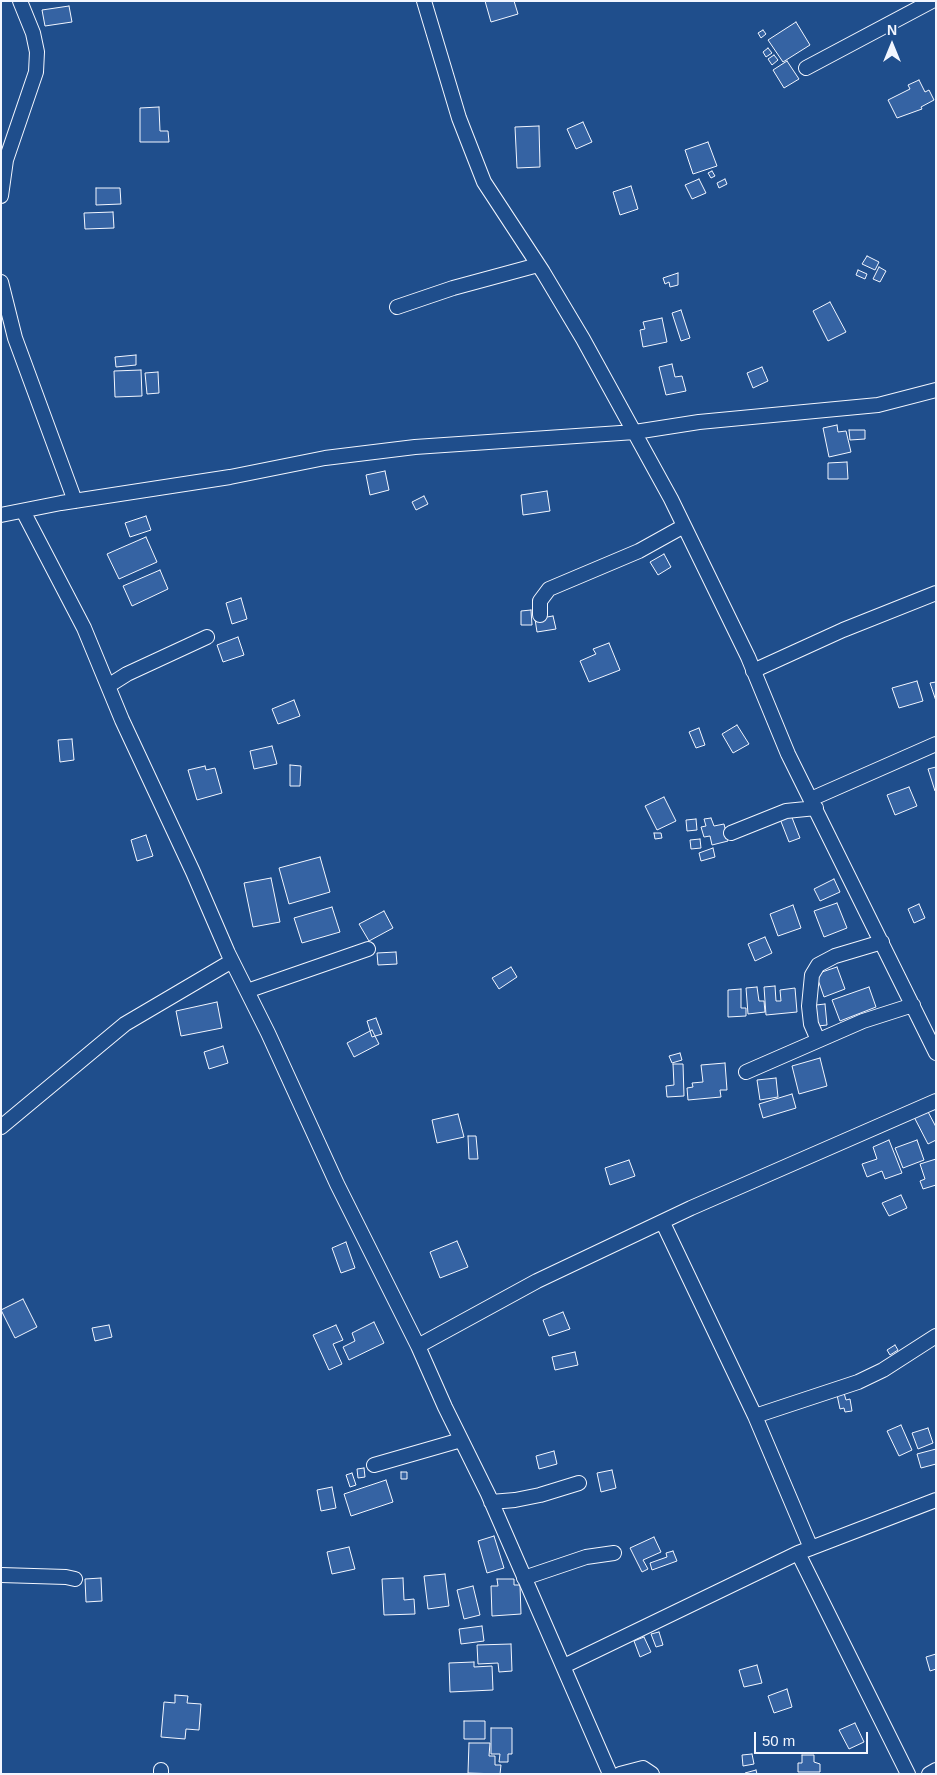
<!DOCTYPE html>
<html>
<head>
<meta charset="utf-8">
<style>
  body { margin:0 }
  #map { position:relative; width:937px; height:1775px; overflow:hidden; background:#1f4e8c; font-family:Helvetica,sans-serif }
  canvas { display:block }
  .frame { position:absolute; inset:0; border:2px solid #f2f6ff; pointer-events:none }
  .north { position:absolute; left:867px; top:20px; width:50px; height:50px; -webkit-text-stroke:4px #1f4e8c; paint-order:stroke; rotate:0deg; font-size:14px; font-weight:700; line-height:20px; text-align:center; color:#f2f6ff }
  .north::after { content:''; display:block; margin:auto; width:18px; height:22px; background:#f2f6ff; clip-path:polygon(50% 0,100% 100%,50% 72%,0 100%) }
  .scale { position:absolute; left:754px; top:1732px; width:114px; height:22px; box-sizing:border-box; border:2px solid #f2f6ff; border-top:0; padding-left:6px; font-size:15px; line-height:18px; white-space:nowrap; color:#f2f6ff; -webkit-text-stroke:4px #1f4e8c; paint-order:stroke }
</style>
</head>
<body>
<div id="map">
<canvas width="937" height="1775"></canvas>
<div class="frame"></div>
<div class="north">N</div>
<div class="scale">50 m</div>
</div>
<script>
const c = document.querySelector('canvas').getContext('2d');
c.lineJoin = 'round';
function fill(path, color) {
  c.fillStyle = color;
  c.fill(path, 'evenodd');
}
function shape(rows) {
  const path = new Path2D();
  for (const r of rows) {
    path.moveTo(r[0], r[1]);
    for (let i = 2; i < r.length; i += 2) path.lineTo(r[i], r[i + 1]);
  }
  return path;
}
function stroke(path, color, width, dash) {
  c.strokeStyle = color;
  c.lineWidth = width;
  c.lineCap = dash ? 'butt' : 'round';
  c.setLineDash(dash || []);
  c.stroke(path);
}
const building = shape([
  [485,1,514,1,518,14,491,22,485,1],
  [69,6,72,22,45,26,42,10,69,6],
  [796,22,810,45,783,62,768,40,796,22],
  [763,30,766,34,761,38,758,33,763,30],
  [768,48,772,53,766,57,763,52,768,48],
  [774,55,778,60,772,65,768,59,774,55],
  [787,61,799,79,784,88,773,70,787,61],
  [919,80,925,92,929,90,934,100,921,107,922,109,897,118,888,100,910,89,908,85,919,80],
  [159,107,160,131,168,131,169,142,140,142,140,108,159,107],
  [583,122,592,142,576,149,567,129,583,122],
  [539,126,540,167,517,168,515,127,539,126],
  [708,142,717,166,693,174,685,150,708,142],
  [712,171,715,176,711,178,708,173,712,171],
  [699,179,706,193,692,199,685,185,699,179],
  [725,179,727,184,719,188,717,183,725,179],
  [631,186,638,209,620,215,613,192,631,186],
  [96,188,120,188,121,204,96,205,96,188],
  [113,212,114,228,85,229,84,213,113,212],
  [867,256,879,262,875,270,862,264,867,256],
  [879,267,886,271,880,282,873,279,879,267],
  [858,270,867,274,865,279,856,275,858,270],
  [678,273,678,285,670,287,669,282,665,284,663,278,678,273],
  [830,302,846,332,828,341,813,311,830,302],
  [681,310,690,338,681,341,672,313,681,310],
  [662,318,667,342,643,347,640,330,645,329,643,322,662,318],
  [136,355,136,365,116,367,115,357,136,355],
  [672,364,675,377,682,376,686,391,666,395,659,367,672,364],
  [762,367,768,381,753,388,747,373,762,367],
  [141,370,142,396,115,397,114,371,141,370],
  [158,372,159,393,147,394,145,373,158,372],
  [837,425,838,432,846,431,851,452,829,457,823,428,837,425],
  [849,430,865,430,865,439,850,440,849,430],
  [847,462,848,479,828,479,828,463,847,462],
  [385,471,389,490,370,495,366,475,385,471],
  [547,491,550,511,523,515,521,495,547,491],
  [424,496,428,504,416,510,412,502,424,496],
  [146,516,151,530,130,537,125,523,146,516],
  [146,537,157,562,119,579,107,554,146,537],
  [664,554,671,567,658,575,650,562,664,554],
  [160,570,168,589,132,606,123,586,160,570],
  [241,598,247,619,232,624,226,603,241,598],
  [531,610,532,625,521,625,521,611,531,610],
  [553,616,556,629,537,632,535,619,553,616],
  [238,637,244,655,223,662,217,645,238,637],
  [609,643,620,670,589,682,580,661,596,654,593,649,609,643],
  [917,681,923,701,899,708,892,688,917,681],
  [936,682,936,701,930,683,936,682],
  [294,700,300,716,278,724,272,709,294,700],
  [737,725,749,744,733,753,722,734,737,725],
  [699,728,705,745,696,748,689,732,699,728],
  [72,739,74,760,60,762,58,740,72,739],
  [272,746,277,764,254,769,250,751,272,746],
  [290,765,301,766,300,786,290,786,290,765],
  [205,766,206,770,215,768,222,793,197,800,188,770,205,766],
  [936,767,936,791,935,791,928,769,936,767],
  [909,787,917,806,895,815,887,795,909,787],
  [664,797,676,821,657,830,645,806,664,797],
  [791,815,800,838,789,842,780,819,791,815],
  [711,818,714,826,724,824,728,841,712,845,710,836,704,837,701,827,706,826,704,819,711,818],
  [696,819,697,830,687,831,686,820,696,819],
  [654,833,661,833,662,838,655,839,654,833],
  [146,835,153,856,137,861,131,840,146,835],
  [700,839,701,848,691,849,690,840,700,839],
  [713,848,715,857,701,861,699,853,713,848],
  [320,857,330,892,289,904,279,868,320,857],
  [271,878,280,922,253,927,244,883,271,878],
  [834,879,840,892,820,901,814,889,834,879],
  [837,903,847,928,824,937,814,911,837,903],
  [919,904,925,918,914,923,908,909,919,904],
  [793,905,801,928,778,936,770,914,793,905],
  [332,907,340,932,302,943,294,918,332,907],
  [384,911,393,928,369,941,359,924,384,911],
  [765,937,772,953,755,961,748,944,765,937],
  [396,952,397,964,378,965,377,953,396,952],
  [511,967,517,977,499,989,492,978,511,967],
  [837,967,845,989,824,997,816,974,837,967],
  [775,986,776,1001,781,1001,780,990,795,988,797,1012,766,1015,764,987,775,986],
  [757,987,759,1001,764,1001,765,1012,748,1014,746,988,757,987],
  [869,987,876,1007,840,1021,832,1000,869,987],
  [741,989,741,1008,746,1008,746,1016,728,1017,728,990,741,989],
  [217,1002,222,1028,181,1036,176,1011,217,1002],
  [825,1004,827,1025,818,1026,816,1005,825,1004],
  [376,1018,382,1034,372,1037,367,1021,376,1018],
  [372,1030,379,1044,354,1057,347,1043,372,1030],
  [223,1046,228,1063,209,1069,204,1052,223,1046],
  [680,1053,682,1060,672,1063,669,1056,680,1053],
  [820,1058,827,1086,799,1094,792,1066,820,1058],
  [725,1063,727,1090,720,1090,721,1097,688,1100,687,1088,693,1087,692,1083,703,1082,701,1065,725,1063],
  [673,1064,683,1064,684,1096,667,1097,666,1086,674,1085,673,1064],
  [776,1078,778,1097,760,1100,757,1080,776,1078],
  [792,1094,796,1108,763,1118,759,1104,792,1094],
  [926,1108,936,1127,936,1140,928,1144,913,1115,926,1108],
  [458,1114,464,1137,437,1143,432,1120,458,1114],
  [468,1136,476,1136,478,1159,469,1159,468,1136],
  [889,1140,902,1173,885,1179,882,1171,867,1177,862,1164,877,1159,873,1147,889,1140],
  [917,1140,924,1160,903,1168,895,1148,917,1140],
  [936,1159,936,1185,923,1189,920,1181,925,1179,920,1164,936,1159],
  [629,1160,635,1176,610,1185,605,1168,629,1160],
  [901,1195,907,1208,889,1216,882,1203,901,1195],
  [457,1241,468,1267,440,1278,430,1252,457,1241],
  [346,1242,355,1268,341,1273,332,1248,346,1242],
  [23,1299,37,1327,15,1338,1,1310,23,1299],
  [563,1312,570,1329,549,1336,543,1320,563,1312],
  [374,1322,384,1343,349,1360,343,1347,355,1341,352,1333,374,1322],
  [109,1325,112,1337,95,1341,92,1328,109,1325],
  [336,1325,343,1340,333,1344,342,1364,329,1370,313,1335,336,1325],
  [895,1345,898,1350,890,1355,887,1350,895,1345],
  [575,1352,578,1365,555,1370,552,1357,575,1352],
  [844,1393,846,1400,850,1399,852,1411,845,1412,844,1408,840,1409,837,1395,844,1393],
  [901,1425,912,1450,899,1456,887,1431,901,1425],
  [928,1428,933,1443,918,1449,912,1433,928,1428],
  [936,1449,936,1464,921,1468,917,1454,936,1449],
  [554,1451,557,1464,539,1469,536,1456,554,1451],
  [364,1468,365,1477,358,1478,357,1469,364,1468],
  [612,1470,616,1488,601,1492,597,1473,612,1470],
  [401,1472,407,1472,407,1479,401,1479,401,1472],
  [352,1473,356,1485,350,1487,346,1475,352,1473],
  [386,1480,393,1502,351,1516,344,1494,386,1480],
  [332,1487,336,1508,321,1511,317,1490,332,1487],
  [494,1536,504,1568,487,1573,478,1541,494,1536],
  [654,1537,661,1552,643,1560,648,1569,642,1572,630,1548,654,1537],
  [349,1547,355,1569,332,1574,327,1552,349,1547],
  [673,1551,677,1561,652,1570,650,1563,667,1557,666,1553,673,1551],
  [445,1574,449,1606,428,1609,424,1576,445,1574],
  [101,1578,102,1601,86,1602,85,1579,101,1578],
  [403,1578,404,1600,414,1599,415,1614,384,1615,382,1579,403,1578],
  [497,1579,514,1579,514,1585,520,1585,521,1614,492,1616,491,1586,498,1586,497,1579],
  [473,1586,480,1615,464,1619,457,1590,473,1586],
  [482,1626,484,1641,461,1644,459,1629,482,1626],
  [659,1632,663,1645,656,1647,651,1634,659,1632],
  [644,1637,651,1652,640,1657,634,1641,644,1637],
  [511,1644,512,1671,499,1672,498,1663,478,1664,477,1645,511,1644],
  [936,1654,936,1669,930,1671,926,1657,936,1654],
  [474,1662,474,1667,492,1666,493,1690,450,1692,449,1663,474,1662],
  [757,1665,762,1683,744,1687,739,1670,757,1665],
  [787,1689,792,1707,774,1713,768,1696,787,1689],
  [175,1695,188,1696,187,1703,201,1704,199,1730,186,1729,185,1739,161,1737,164,1702,175,1703,175,1695],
  [464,1721,485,1721,485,1739,464,1739,464,1721],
  [855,1723,864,1742,849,1749,839,1730,855,1723],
  [491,1728,512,1728,512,1754,508,1754,508,1762,499,1762,500,1754,491,1754,491,1728],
  [469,1743,490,1743,489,1756,495,1756,495,1765,501,1765,500,1774,468,1773,469,1743],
  [752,1754,754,1764,743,1766,742,1755,752,1754],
  [802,1755,814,1755,814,1762,820,1764,820,1772,798,1772,798,1763,802,1763,802,1755],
  [756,1770,757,1774,745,1774,745,1773,756,1770]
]);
fill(building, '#3563a3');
stroke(building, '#f2f6ff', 1);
const minor = shape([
  [424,1,459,118,484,182,543,272,583,339,671,499,748,657,788,754,936,1053],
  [806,68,932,1],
  [1,196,6,160,36,72,37,52,33,33,20,1],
  [1,282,15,338,75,501],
  [397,307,453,288,538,265],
  [23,511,84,628,122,720,193,872,228,953,268,1033,337,1184,418,1346,445,1407,488,1494,610,1774],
  [1,515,61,503,230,477,325,458,415,447,635,432,699,422,878,405,936,390],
  [540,615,540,601,549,589,639,551,684,526],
  [753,671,843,630,936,593],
  [108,686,127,674,207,637],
  [811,799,936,744],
  [731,833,786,811,816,808],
  [247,991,368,949],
  [818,1040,811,1024,809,1006,812,975,818,965,835,956,882,942],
  [746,1072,863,1021,913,1005],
  [1,1127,125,1024,232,961],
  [663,1223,755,1416,811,1548],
  [418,1346,537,1281,691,1208,936,1101],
  [755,1416,858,1382,883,1370,936,1336],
  [374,1465,461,1440],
  [491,1502,515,1500,540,1495,579,1483],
  [798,1553,908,1774],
  [1,1575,66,1577,75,1579],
  [524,1578,586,1557,614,1553],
  [564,1666,798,1553,936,1500],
  [161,1770,161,1774],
  [620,1774,643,1768,652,1774],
  [929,1774,936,1770]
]);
stroke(minor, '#f2f6ff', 16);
stroke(minor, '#1f4e8c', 14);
</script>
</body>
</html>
